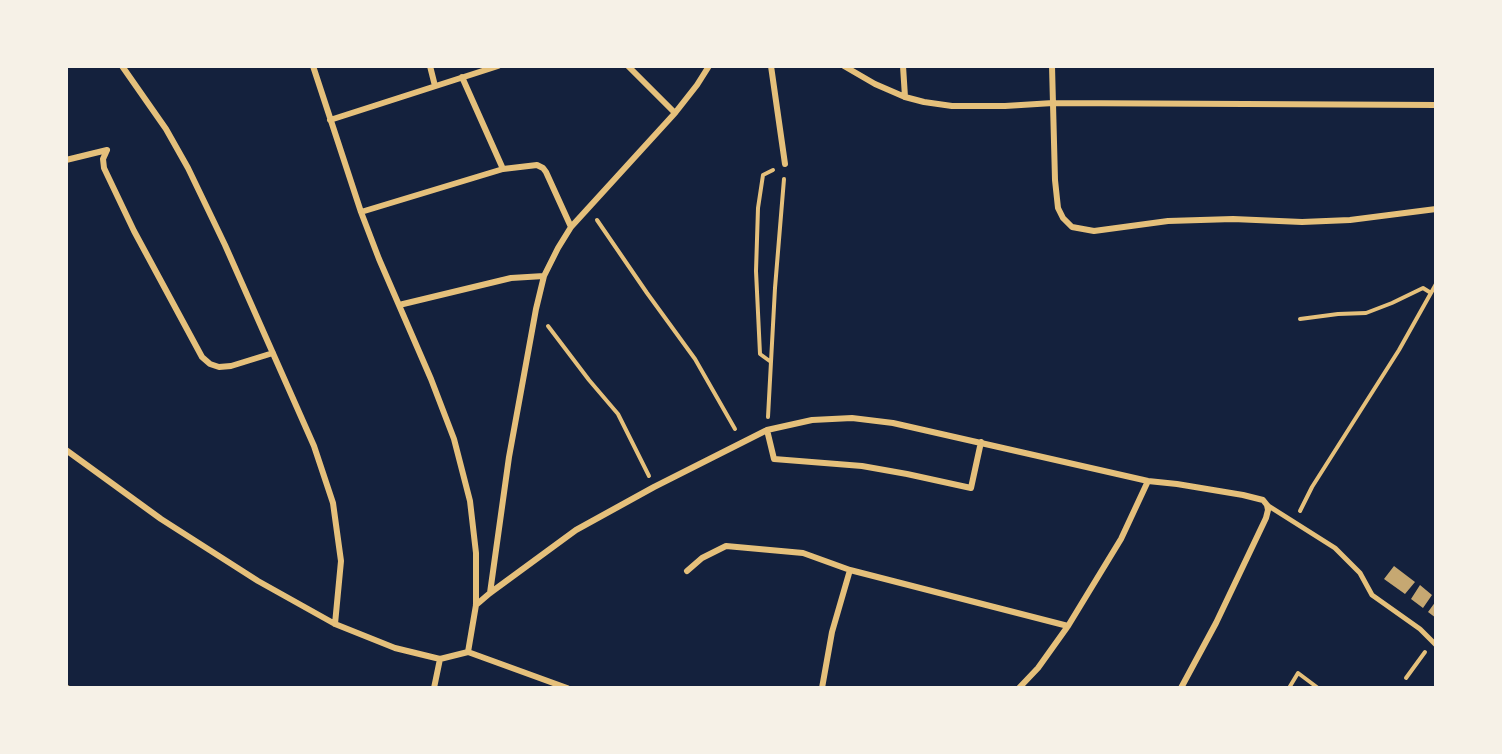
<!DOCTYPE html>
<html>
<head>
<meta charset="utf-8">
<style>
  body { margin:0 }
  #map { position:relative; width:1502px; height:754px; overflow:hidden; background:#14213d; font-family:Mulish,sans-serif }
  canvas { display:block }
  .frame { position:absolute; inset:0; border:68px solid #f6f1e7; pointer-events:none }
</style>
</head>
<body>
<div id="map">
<canvas width="1502" height="754"></canvas>
<div class="frame"></div>
</div>
<script>
const c = document.querySelector('canvas').getContext('2d');
c.lineJoin = 'round';
function fill(path, color) {
  c.fillStyle = color;
  c.fill(path, 'evenodd');
}
function shape(rows) {
  const path = new Path2D();
  for (const r of rows) {
    path.moveTo(r[0], r[1]);
    for (let i = 2; i < r.length; i += 2) path.lineTo(r[i], r[i + 1]);
  }
  return path;
}
function stroke(path, color, width, dash) {
  c.strokeStyle = color;
  c.lineWidth = width;
  c.lineCap = dash ? 'butt' : 'round';
  c.setLineDash(dash || []);
  c.stroke(path);
}
fill(shape([
  [1394,566,1415,582,1405,594,1384,579],
  [1420,585,1432,595,1423,608,1411,599],
  [1436,601,1436,618,1428,612]
]), '#c6a872');
stroke(shape([
  [597,220,647,293,695,359,735,429],
  [1300,319,1338,314,1366,313,1392,303,1423,288,1431,293],
  [548,326,589,380,618,414,649,476],
  [771,362,760,354,756,271,758,208,763,175,773,170],
  [768,417,775,288,784,179],
  [1300,511,1312,487,1399,350,1436,284],
  [1406,678,1425,652],
  [1289,688,1298,673,1318,688]
]), '#e5c07b', 4);
stroke(shape([
  [1267,505,1335,548,1360,573,1372,595,1420,629,1436,645]
]), '#e5c07b', 5);
stroke(shape([
  [122,66,166,129,188,168,225,245,314,446,333,503,341,561,335,624],
  [313,66,361,212,379,259,431,379,454,439,470,501,476,553,476,605,468,652],
  [430,66,435,86],
  [628,66,675,113],
  [771,66,785,164],
  [844,66,875,84,905,97,924,102,952,106,1005,106,1053,103,1436,105],
  [903,66,905,97],
  [1052,66,1055,180,1058,208,1063,218,1072,227,1094,231,1168,221,1233,219,1302,222,1350,220,1436,209],
  [462,77,503,169],
  [330,120,498,66],
  [107,150,103,159,104,168,134,231,202,357,210,364,219,367,231,366,273,353],
  [66,160,107,150],
  [361,212,503,169,537,165,543,168,546,172,571,227],
  [399,305,511,278,544,276],
  [767,430,774,459,862,466,907,474,971,488,981,442],
  [66,450,161,519,258,581,335,624,395,648,440,659,468,652,567,688],
  [687,571,702,558,726,546,803,553,850,570,1068,626],
  [490,593,509,457,536,309,544,276,558,248,571,227,675,113,697,85,709,66],
  [476,605,490,593,576,530,654,487,767,430,812,420,852,418,893,423,1148,481,1177,484,1243,495,1263,500,1267,505,1268,510,1266,518,1216,623,1181,688],
  [66,688,67,688],
  [434,688,440,659],
  [822,688,832,632,850,570],
  [1019,688,1038,668,1068,626,1121,539,1148,481]
]), '#e5c07b', 6);
</script>
</body>
</html>
